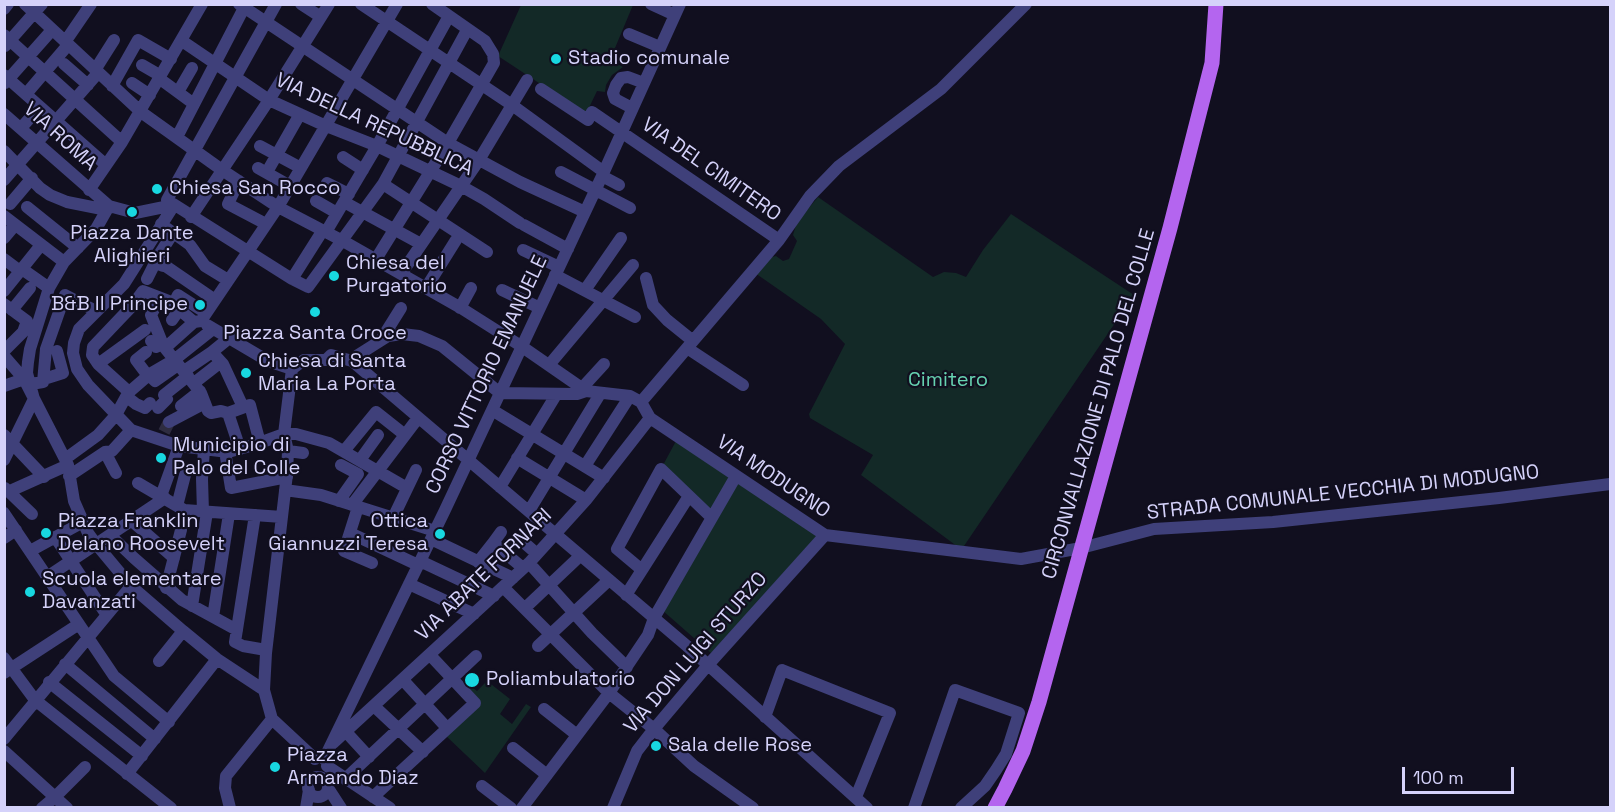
<!DOCTYPE html>
<html>
<head>
<meta charset="utf-8">
<style>
  body { margin:0 }
  #map { position:relative; width:1615px; height:812px; overflow:hidden; background:#110f1f; font-family:"Space Grotesk",sans-serif }
  canvas { display:block }
  .frame { position:absolute; inset:0; border:6px solid #d5d2fa; pointer-events:none }
  .scale { position:absolute; left:1402px; top:767px; width:112px; height:27px; box-sizing:border-box; border:3px solid #d5d2fa; border-top:0; padding-left:8px; font-size:18px; line-height:21px; white-space:nowrap; color:#d5d2fa; -webkit-text-stroke:4px #110f1f; paint-order:stroke }
</style>
</head>
<body>
<div id="map">
<canvas width="1615" height="812"></canvas>
<div class="frame"></div>
<div class="scale">100 m</div>
</div>
<script>
const c = document.querySelector('canvas').getContext('2d');
c.lineJoin = 'round';
function fill(path, color) {
  c.fillStyle = color;
  c.fill(path, 'evenodd');
}
function shape(rows) {
  const path = new Path2D();
  for (const r of rows) {
    if (r.length === 3) {
      path.moveTo(r[0] + r[2], r[1]);
      path.arc(r[0], r[1], r[2], 0, 2 * Math.PI);
      continue;
    }
    path.moveTo(r[0], r[1]);
    for (let i = 2; i < r.length; i += 2) path.lineTo(r[i], r[i + 1]);
  }
  return path;
}
function stroke(path, color, width, dash) {
  c.strokeStyle = color;
  c.lineWidth = width;
  c.lineCap = dash ? 'butt' : 'round';
  c.setLineDash(dash || []);
  c.stroke(path);
}
function drawText(font, color, halo, rows, align = 'center') {
  c.font = font + ' "Space Grotesk",sans-serif';
  c.lineWidth = 4.5;
  c.setLineDash([]);
  c.textBaseline = 'middle';
  c.strokeStyle = halo;
  c.fillStyle = color;
  for (const [text, x, y, turn = 0] of rows) {
    c.save();
    c.translate(x, y);
    c.rotate((+turn || 0) * Math.PI / 180);
    c.textAlign = isNaN(turn) ? turn : align;
    if (halo) c.strokeText(text, 0, 0);
    c.fillText(text, 0, 0);
    c.restore();
  }
}
fill(shape([
  [521,5,633,5,610,60,623,67,612,75,606,85,605,92,597,91,586,114,498,56],
  [818,197,933,277,944,272,956,273,966,277,983,250,1011,214,1134,295,964,546,958,547,861,475,873,455,810,418,809,414,845,344,821,319,755,273,768,258,776,256,783,261,789,259,797,241,793,235,797,222],
  [676,441,731,478,711,513,662,467],
  [738,483,817,536,711,653,662,610],
  [487,681,510,699,500,714,512,724,526,704,531,707,485,773,445,735,478,703,461,683,468,684,477,691]
]), '#132927');
stroke(shape([
  [164,432,169,422]
]), '#2e2c40', 12, [12, 6]);
stroke(shape([
  [25,4,141,112,222,170,278,207,343,241,461,308,521,346,586,391],
  [239,4,448,143,520,182,585,212],
  [276,4,167,200,292,279,308,287,383,184,467,30],
  [301,4,321,17],
  [361,4,512,105,604,172],
  [651,4,675,15],
  [4,9,8,4],
  [629,34,660,47],
  [4,35,122,142],
  [182,41,269,100,326,126,377,146,461,186,484,199,520,223],
  [65,42,91,4],
  [5,46,42,4],
  [64,64,88,85],
  [142,65,161,76],
  [95,70,114,40],
  [4,75,106,165],
  [160,79,194,104],
  [5,83,52,30],
  [132,83,150,95],
  [112,86,138,40,171,59],
  [541,89,588,120,592,112,779,240],
  [178,92,192,68],
  [26,94,68,45],
  [632,108,615,99,613,93,616,85,621,78,628,77,644,83],
  [4,114,109,206,135,213,174,205,124,284,79,329,74,343,73,353,77,369,88,385,131,430,179,446,228,452,254,445,284,434,296,434,329,443,407,488],
  [21,128,37,110],
  [177,137,246,4],
  [260,146,301,168],
  [4,151,40,188,50,195,67,202,107,210],
  [343,157,363,170],
  [258,168,290,186],
  [267,172,300,114],
  [561,172,630,208],
  [602,176,619,185],
  [4,180,98,73],
  [239,181,228,204,266,224],
  [327,183,349,194],
  [383,184,487,252],
  [89,190,122,142,202,4],
  [316,201,337,213],
  [344,202,421,244],
  [10,204,32,178],
  [27,207,78,248],
  [4,216,64,262],
  [191,217,269,100,329,4],
  [161,224,190,245,205,266,228,280],
  [524,225,568,249],
  [326,232,377,146,449,16],
  [4,238,15,225],
  [523,250,559,267],
  [4,259,20,271],
  [376,259,448,143,494,63,493,54,485,41,432,4],
  [155,263,163,266,164,265,215,300],
  [22,269,49,288],
  [401,274,479,160,527,80],
  [555,275,635,317],
  [646,278,653,305,667,320,693,341],
  [147,279,159,255,173,233],
  [292,279,323,230],
  [426,288,456,240],
  [502,290,540,308],
  [585,290,621,238],
  [4,291,41,245],
  [160,298,151,315,161,340,165,348,201,393,208,411,211,413,221,411,228,413,250,405,260,443],
  [4,304,27,321,23,332,4,351],
  [173,305,178,295,206,313],
  [460,308,471,288],
  [12,310,30,288],
  [172,320,179,310],
  [201,321,278,207,397,4],
  [207,325,268,361,292,369],
  [228,339,212,352,223,364,243,407],
  [381,340,401,308],
  [151,341,156,347,163,344],
  [165,348,194,322],
  [687,348,743,385],
  [146,352,136,360,148,376],
  [4,356,24,379,68,465,74,501,88,533,96,544,131,586,183,631,217,659,264,690],
  [352,361,358,355,388,336,402,334,419,336,442,346,500,393,577,394,586,391,630,396,641,402,650,418,825,535,1021,559,1081,548,1154,529,1273,522,1499,498,1610,484],
  [98,364,145,330],
  [549,365,633,265],
  [292,369,304,360,326,360,331,355,352,361,687,646,867,808],
  [292,369,284,434,288,451,287,474,266,653,264,690,272,719,315,759],
  [184,371,212,352],
  [149,375,155,381,175,367],
  [44,379,63,373,57,351],
  [194,383,221,362],
  [31,384,43,382,46,349,65,295,96,311],
  [4,386,24,379],
  [582,388,604,364],
  [129,392,98,364,92,355,93,347,132,306,143,291,169,301,194,322,201,321],
  [127,397,136,404,145,408,150,403],
  [641,402,779,240,810,196,839,166,941,89,1026,4],
  [181,406,200,391],
  [158,408,167,399,164,395,188,376],
  [492,410,604,478],
  [228,413,240,449],
  [169,422,205,403],
  [4,435,44,477],
  [225,451,231,488,287,477],
  [288,451,303,453],
  [344,451,376,412,405,435],
  [105,452,116,473],
  [517,458,586,500],
  [65,459,98,435,116,415,128,393,150,374,174,360,213,329],
  [4,460,34,399,27,373,28,362,30,349,49,288,64,262,96,229,109,206],
  [360,460,378,435],
  [585,466,630,396],
  [69,476,105,452,112,451,131,430],
  [138,483,184,510,282,517],
  [500,487,556,395],
  [5,488,32,514],
  [285,490,321,495,435,531],
  [10,491,68,465],
  [161,496,179,446],
  [339,501,358,474,341,465],
  [352,505,418,418],
  [177,506,185,475],
  [358,507,344,551,372,563],
  [529,511,600,394],
  [203,512,202,479,204,449],
  [4,513,114,676,169,722],
  [255,515,235,642,243,646,266,650],
  [393,518,416,470],
  [132,521,174,558],
  [350,533,418,565],
  [111,536,134,558,182,600,237,630],
  [55,537,106,614],
  [4,538,16,530],
  [431,539,513,578],
  [520,539,537,554],
  [493,543,501,532],
  [30,551,83,522],
  [420,561,494,596],
  [478,562,493,543,523,568],
  [529,563,592,633,627,667],
  [642,570,689,496],
  [47,577,165,498],
  [409,584,474,614],
  [503,587,609,693,654,729,694,766,753,808],
  [166,588,181,530],
  [626,595,642,570,617,549,661,469,711,517],
  [192,606,207,512],
  [525,608,580,556],
  [213,617,229,514],
  [538,646,609,580],
  [4,658,35,700,171,808],
  [159,661,183,631],
  [65,664,155,739],
  [4,673,79,624],
  [403,680,447,728],
  [49,682,142,756],
  [375,707,423,752],
  [544,709,577,735],
  [765,717,782,670,890,713,856,797],
  [347,733,369,757],
  [4,739,131,586],
  [333,743,529,563,586,500,650,418],
  [513,748,547,775],
  [4,751,67,808],
  [324,759,445,510,602,176,680,4],
  [327,766,390,808],
  [127,774,217,659],
  [318,787,10],
  [345,779,476,656],
  [482,786,511,808],
  [328,788,341,808],
  [373,797,475,703,430,655],
  [42,808,55,797,85,767],
  [230,808,225,788,226,776,272,719],
  [306,808,309,790],
  [522,808,609,693,648,635,654,618,736,476],
  [613,808,637,751,654,729,708,665,825,535],
  [914,808,955,690,1019,713,1006,754,996,770,985,786,961,808]
]), '#3f407a', 12);
stroke(shape([
  [995,808,1005,789,1023,751,1039,702,1170,228,1212,63,1216,4]
]), '#b465ef', 15);
for (const [x, y, r, color] of [
  [556,59,6,"#18d8e1"],
  [157,189,6,"#18d8e1"],
  [132,212,6,"#18d8e1"],
  [334,276,6,"#18d8e1"],
  [200,305,6,"#18d8e1"],
  [315,312,6,"#18d8e1"],
  [246,373,6,"#18d8e1"],
  [161,458,6,"#18d8e1"],
  [46,533,6,"#18d8e1"],
  [440,534,6,"#18d8e1"],
  [30,592,6,"#18d8e1"],
  [472,680,8,"#18d8e1"],
  [656,746,6,"#18d8e1"],
  [275,767,6,"#18d8e1"]
]) {
  const dot = new Path2D();
  dot.arc(x, y, r, 0, 2 * Math.PI);
  c.fillStyle = color;
  c.fill(dot);
  stroke(dot, '#110f1f', 2);
}
drawText('20px', '#d5d2fa', '#110f1f', [
  ["Stadio comunale",568,59],
  ["Chiesa San Rocco",169,189],
  ["Piazza Dante",132,234,"center"],
  ["Alighieri",132,257,"center"],
  ["Chiesa del",346,264],
  ["Purgatorio",346,287],
  ["B&B Il Principe",188,305,"right"],
  ["Piazza Santa Croce",315,334,"center"],
  ["Chiesa di Santa",258,362],
  ["Maria La Porta",258,385],
  ["Municipio di",173,446],
  ["Palo del Colle",173,469],
  ["Piazza Franklin",58,522],
  ["Delano Roosevelt",58,545],
  ["Ottica",428,522,"right"],
  ["Giannuzzi Teresa",428,545,"right"],
  ["Scuola elementare",42,580],
  ["Davanzati",42,603],
  ["Poliambulatorio",486,680],
  ["Sala delle Rose",668,746],
  ["Piazza",287,756],
  ["Armando Diaz",287,779]
], 'left');
drawText('20px', '#d5d2fa', '#110f1f', [
  ["VIA DELLA REPUBBLICA",374,125,25],
  ["VIA ROMA",60,137,42],
  ["VIA DEL CIMITERO",711,170,35],
  ["CORSO VITTORIO EMANUELE",487,375,-65],
  ["CIRCONVALLAZIONE DI PALO DEL COLLE",1099,404,-74],
  ["VIA MODUGNO",773,477,34],
  ["STRADA COMUNALE VECCHIA DI MODUGNO",1343,493,-6],
  ["VIA ABATE FORNARI",484,575,-44],
  ["VIA DON LUIGI STURZO",696,653,-49]
]);
drawText('20px', '#66d2b1', '#110f1f', [
  ["Cimitero",948,381]
]);
</script>
</body>
</html>
